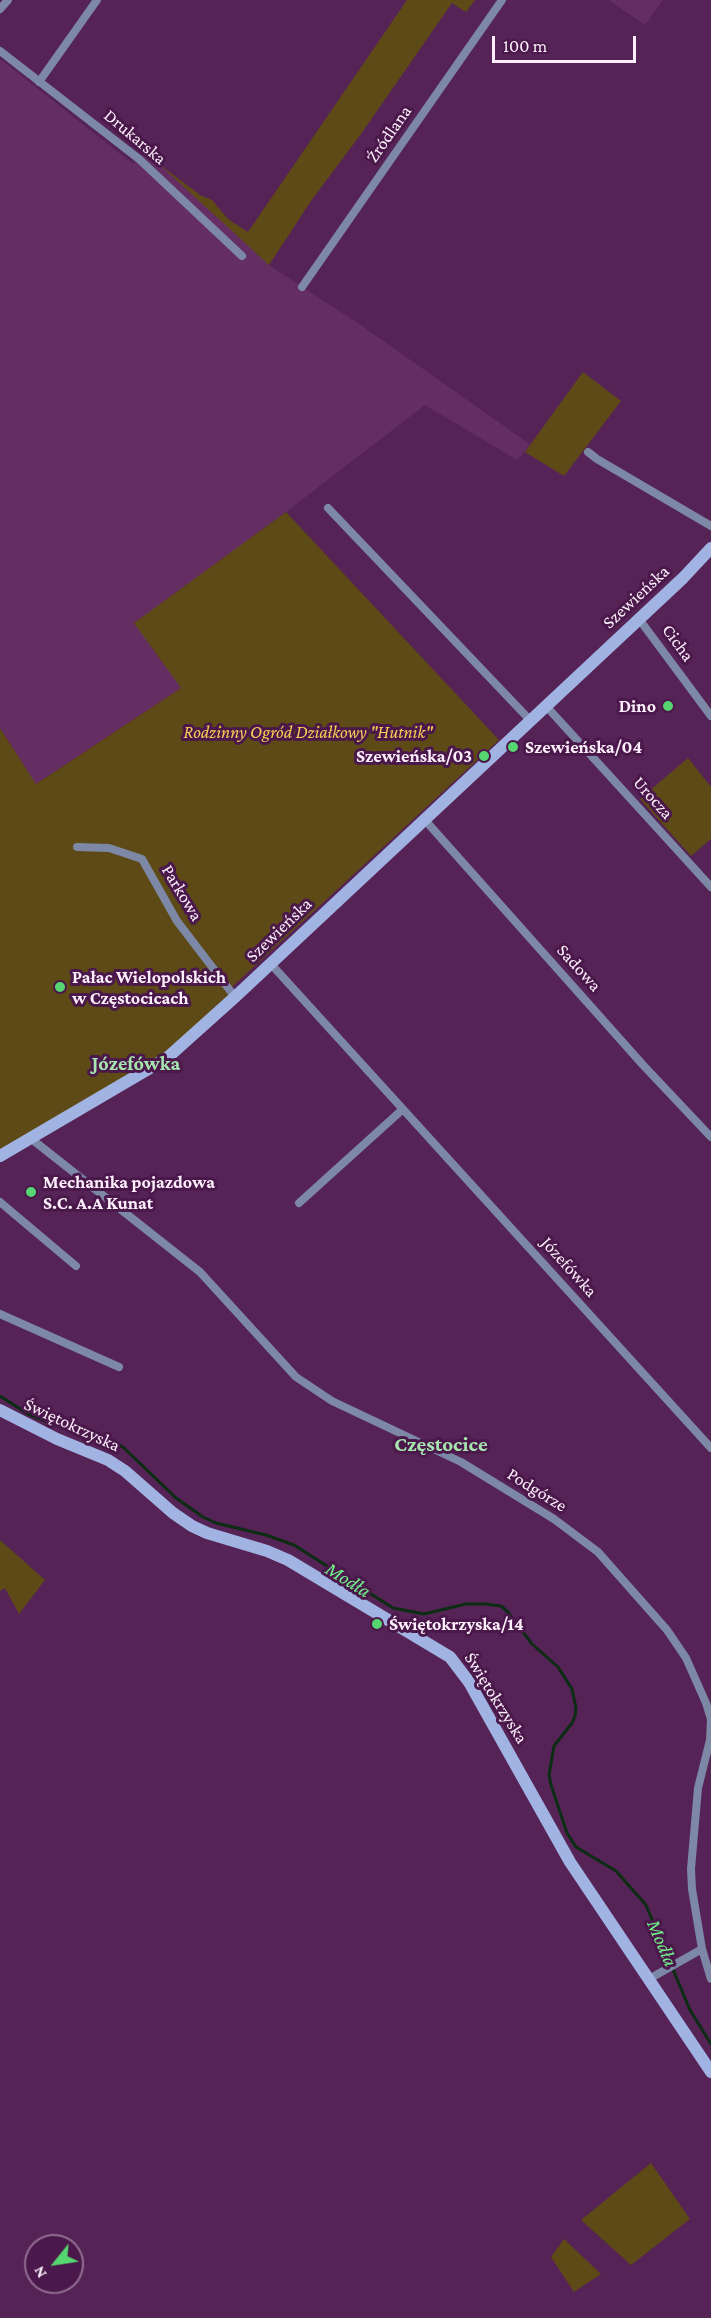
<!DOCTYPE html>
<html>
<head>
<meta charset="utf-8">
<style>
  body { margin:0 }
  #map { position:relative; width:711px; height:2318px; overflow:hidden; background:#552355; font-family:"Crimson Pro",serif }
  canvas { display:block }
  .north { position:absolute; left:24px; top:2234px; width:60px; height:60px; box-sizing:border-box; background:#4a184a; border:2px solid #916e91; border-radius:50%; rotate:240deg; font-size:16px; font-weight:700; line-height:24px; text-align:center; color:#fceffb }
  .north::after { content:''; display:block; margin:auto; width:21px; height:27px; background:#55d671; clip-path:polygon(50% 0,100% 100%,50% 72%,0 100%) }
  .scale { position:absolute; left:492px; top:36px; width:144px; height:27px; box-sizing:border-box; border:3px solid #fceffb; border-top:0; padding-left:8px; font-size:18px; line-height:21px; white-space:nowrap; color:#fceffb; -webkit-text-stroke:4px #4a184a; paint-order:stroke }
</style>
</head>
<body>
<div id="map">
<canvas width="711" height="2318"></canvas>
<div class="north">N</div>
<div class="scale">100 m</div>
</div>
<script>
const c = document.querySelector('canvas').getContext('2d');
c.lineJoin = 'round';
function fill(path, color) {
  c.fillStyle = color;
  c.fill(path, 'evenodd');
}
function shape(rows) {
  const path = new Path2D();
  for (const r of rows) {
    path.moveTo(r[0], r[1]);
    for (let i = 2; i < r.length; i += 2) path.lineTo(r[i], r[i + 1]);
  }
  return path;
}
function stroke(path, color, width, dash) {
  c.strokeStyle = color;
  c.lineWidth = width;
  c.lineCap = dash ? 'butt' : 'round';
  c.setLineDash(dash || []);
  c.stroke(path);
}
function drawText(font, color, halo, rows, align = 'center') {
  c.font = font + ' "Crimson Pro",serif';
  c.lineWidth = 6;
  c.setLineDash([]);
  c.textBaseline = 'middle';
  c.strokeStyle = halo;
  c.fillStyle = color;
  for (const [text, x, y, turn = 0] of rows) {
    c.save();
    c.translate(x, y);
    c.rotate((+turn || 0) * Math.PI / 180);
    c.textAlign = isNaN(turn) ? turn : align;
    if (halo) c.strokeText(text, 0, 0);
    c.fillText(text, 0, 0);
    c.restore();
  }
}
fill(shape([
  [609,0,663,0,645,25],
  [0,59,133,164,147,152,273,268,358,323,531,445,517,460,425,405,286,512,135,623,182,688,35,785,0,728]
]), '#642e63');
fill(shape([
  [407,0,475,0,466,12,452,3,361,134,311,201,269,265,159,164,200,195,212,200,228,219,248,232],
  [583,372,621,401,564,476,525,452],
  [286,512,499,740,232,987,181,920,142,855,177,921,235,997,167,1058,0,1156,0,728,36,784,181,688,134,623],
  [688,758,711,787,711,839,691,856,640,799],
  [0,1540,45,1580,19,1614,5,1588,0,1591],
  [651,2163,690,2219,631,2265,581,2220],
  [564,2239,601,2274,574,2292,551,2257]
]), '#5e4a16');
stroke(shape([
  [0,1396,28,1414,50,1423,107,1437,124,1448,176,1498,203,1517,216,1523,266,1535,294,1545,393,1608,424,1614,466,1604,485,1604,501,1606,507,1611,532,1644,558,1667,572,1689,576,1708,575,1716,572,1723,554,1746,549,1775,551,1785,567,1833,576,1847,616,1871,646,1905,690,2010,711,2044]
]), '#0c2c13', 3);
stroke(shape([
  [0,9,8,0],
  [0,51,139,159,242,256],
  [39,82,97,0],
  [302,287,502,0],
  [588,452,597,459,711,526],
  [328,508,530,720],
  [639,619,711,716],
  [546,706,711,887],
  [424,819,643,1065,711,1137],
  [77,847,109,848,142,859,177,921,235,997],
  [270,963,711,1448],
  [29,1137,200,1272,296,1377,332,1401,461,1462,554,1519,598,1552,667,1630,686,1658,706,1703,711,1719,710,1740,698,1788,691,1869,692,1889,702,1949,711,1979],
  [0,1202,76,1266],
  [299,1203,403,1109],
  [0,1314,119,1367],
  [649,1979,702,1949]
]), '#7c88a5', 8);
stroke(shape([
  [0,1156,167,1058,235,997,683,578,711,548],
  [0,1410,57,1439,108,1460,125,1471,173,1513,192,1526,207,1533,267,1551,288,1560,450,1657,469,1682,570,1862,711,2072]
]), '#a1b3e2', 12);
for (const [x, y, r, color] of [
  [668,706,6,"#55d671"],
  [513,747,6,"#55d671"],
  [484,756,6,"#55d671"],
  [60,987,6,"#55d671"],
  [31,1192,6,"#55d671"],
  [377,1624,6,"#55d671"]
]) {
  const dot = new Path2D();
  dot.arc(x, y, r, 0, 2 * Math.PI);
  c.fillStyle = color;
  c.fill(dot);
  stroke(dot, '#4a184a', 2);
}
drawText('18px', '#fceffb', '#4a184a', [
  ["Źródlana",389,134,-55],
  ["Drukarska",135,137,40],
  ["Szewieńska",636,597,-43],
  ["Cicha",678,643,54],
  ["Urocza",653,798,48],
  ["Parkowa",182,893,59],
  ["Szewieńska",279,930,-44],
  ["Sadowa",579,968,48],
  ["Józefówka",569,1267,48],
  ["Świętokrzyska",72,1425,25],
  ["Podgórze",537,1490,32],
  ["Świętokrzyska",496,1698,58]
]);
drawText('bold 18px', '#fceffb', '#4a184a', [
  ["Dino",656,706,"right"],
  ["Szewieńska/04",525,747],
  ["Szewieńska/03",472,756,"right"],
  ["Pałac Wielopolskich",72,977],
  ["w Częstocicach",72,998],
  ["Mechanika pojazdowa",43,1182],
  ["S.C. A.A Kunat",43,1203],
  ["Świętokrzyska/14",389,1624]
], 'left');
drawText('italic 18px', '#facd55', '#4a184a', [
  ["Rodzinny Ogród Działkowy \"Hutnik\"",308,732]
]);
drawText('bold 20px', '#a6e6ae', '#4a184a', [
  ["Józefówka",136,1064]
]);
drawText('italic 20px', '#71f08a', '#4a184a', [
  ["Modła",348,1580,32],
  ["Modła",662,1943,67]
]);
drawText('bold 21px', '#a6e6ae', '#4a184a', [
  ["Częstocice",441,1445]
]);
</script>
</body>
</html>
